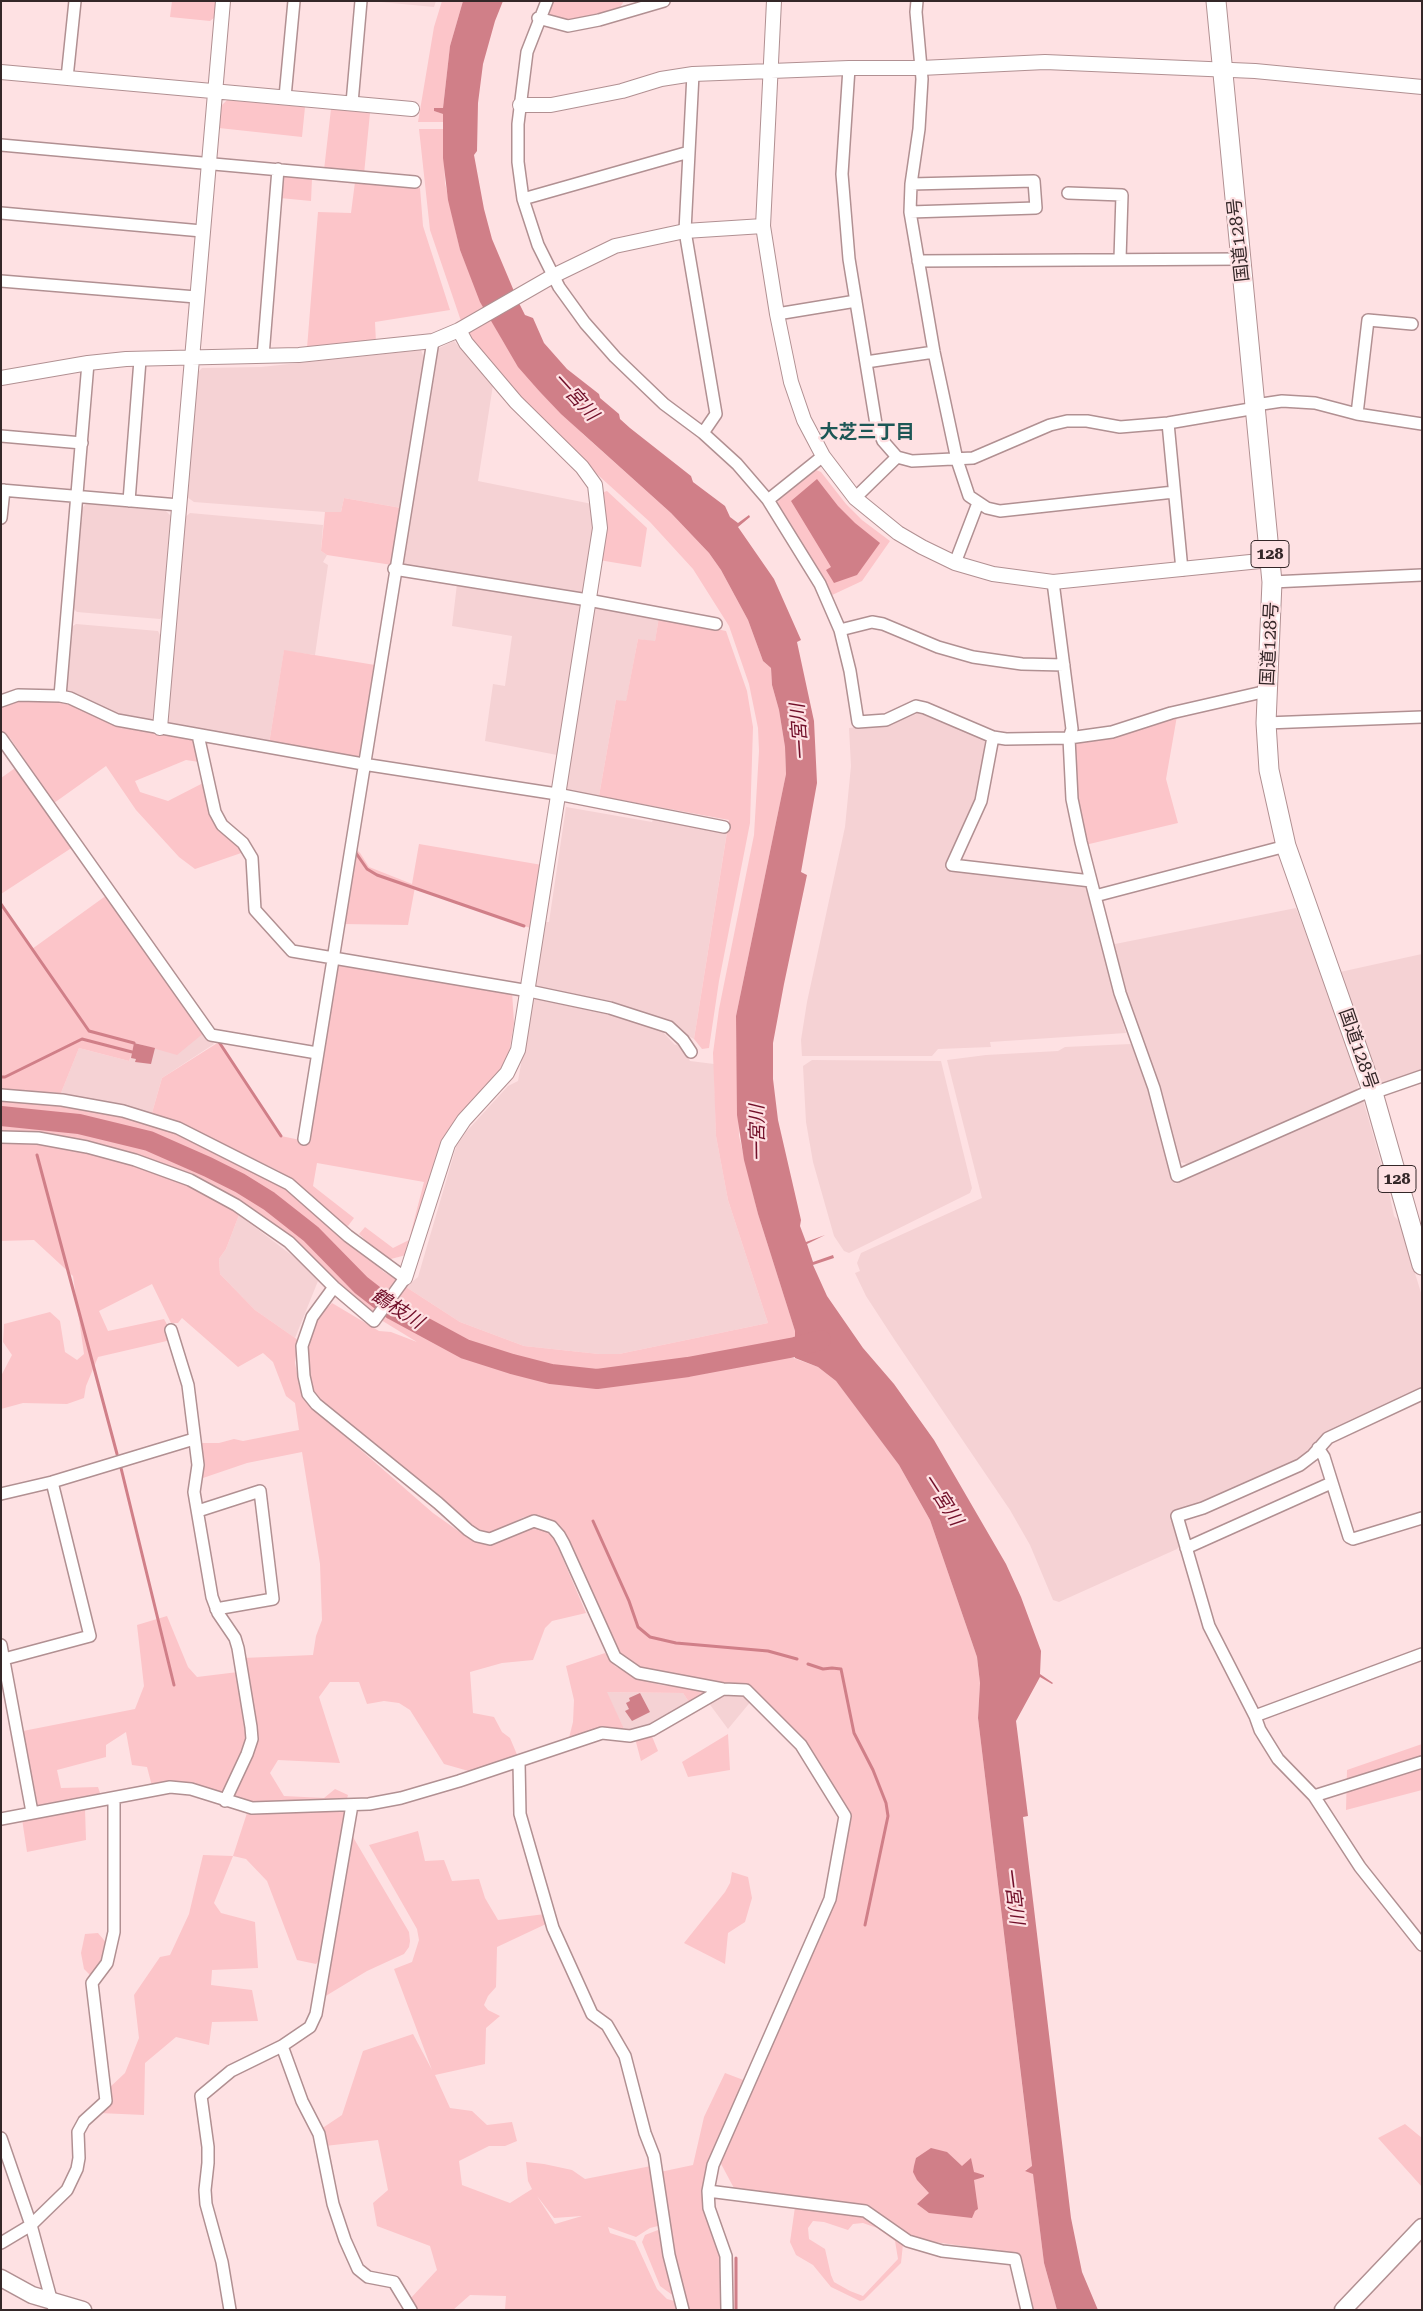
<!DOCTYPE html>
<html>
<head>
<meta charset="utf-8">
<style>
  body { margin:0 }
  #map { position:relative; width:1423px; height:2311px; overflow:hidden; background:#fee1e3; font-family:"Roboto Serif",serif }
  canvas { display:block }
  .frame { position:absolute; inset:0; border:2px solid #342728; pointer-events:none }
</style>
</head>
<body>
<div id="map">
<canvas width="1423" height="2311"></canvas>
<div class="frame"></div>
</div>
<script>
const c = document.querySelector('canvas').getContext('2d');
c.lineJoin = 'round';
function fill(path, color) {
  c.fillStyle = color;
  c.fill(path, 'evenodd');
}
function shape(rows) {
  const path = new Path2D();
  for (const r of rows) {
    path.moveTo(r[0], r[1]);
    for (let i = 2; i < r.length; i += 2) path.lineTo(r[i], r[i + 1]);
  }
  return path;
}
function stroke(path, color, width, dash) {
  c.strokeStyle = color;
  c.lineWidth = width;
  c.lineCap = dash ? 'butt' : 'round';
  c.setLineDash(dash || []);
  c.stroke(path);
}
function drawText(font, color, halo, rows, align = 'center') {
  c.font = font + ' "Roboto Serif","Noto Sans JP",serif';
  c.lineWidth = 4.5;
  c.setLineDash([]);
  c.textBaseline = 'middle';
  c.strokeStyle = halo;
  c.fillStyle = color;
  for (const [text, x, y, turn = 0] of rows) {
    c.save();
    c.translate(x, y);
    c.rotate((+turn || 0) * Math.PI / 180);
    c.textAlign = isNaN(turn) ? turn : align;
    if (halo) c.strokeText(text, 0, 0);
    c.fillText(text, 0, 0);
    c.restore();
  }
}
fill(shape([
  [370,1,436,1,434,7],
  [454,341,493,385,478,481,592,504,594,525,583,595,398,565,437,349],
  [421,350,425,361,401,508,344,498,341,512,325,512,194,502,187,497,197,373,202,368,261,367],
  [86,504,166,511,173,518,165,614,160,619,77,612,72,607,81,509],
  [190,513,323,525,321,551,327,555,323,562,328,565,315,655,284,651,269,744,172,727,167,720,184,518],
  [457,584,581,602,557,755,485,741,493,684,505,686,512,636,452,626],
  [592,605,659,617,655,642,638,639,626,702,616,700,599,796,566,791,563,787],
  [76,624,158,631,162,639,155,719,150,724,119,717,70,694,65,686,70,628],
  [919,713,985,740,979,796,954,846,945,869,1081,882,1089,887,1118,994,1119,1010,1126,1033,990,1042,991,1047,938,1049,932,1056,802,1056,801,1040,807,1002,845,827,851,766,849,728,891,724],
  [566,807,652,822,653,819,727,832,694,1039,680,1032,676,1026,660,1018,614,1002,538,988,533,982,543,922,549,922],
  [1296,908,1334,1007,1359,1085,1355,1092,1190,1165,1178,1161,1110,945],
  [1422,954,1422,1072,1378,1085,1340,972],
  [535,999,626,1018,662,1031,675,1045,680,1043,690,1061,714,1064,716,1136,728,1200,768,1323,619,1354,599,1354,524,1346,460,1322,406,1287,418,1277,456,1147,466,1132,508,1086,518,1081,532,1002],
  [205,1032,214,1044,162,1078,152,1113,61,1093,79,1048,129,1061,134,1043,155,1048],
  [1131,1044,1147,1087,1175,1184,1363,1100,1388,1187,1394,1216,1399,1221,1422,1296,1422,1395,1317,1443,1302,1460,1197,1507,1174,1512,1181,1545,1177,1549,1059,1602,1053,1600,1030,1545,1010,1510,894,1339,866,1296,855,1273,860,1271,857,1263,861,1253,982,1198,947,1060,986,1055,1058,1051,1065,1047],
  [812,1060,941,1061,972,1188,970,1193,849,1253,844,1251,834,1236,813,1162,806,1122,803,1066],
  [239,1215,298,1260,318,1281,295,1338,255,1310,220,1274,219,1259,226,1249],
  [606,1692,683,1693,691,1705,649,1728,626,1733],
  [729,1693,747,1695,752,1700,728,1729,708,1702]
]), '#f5d2d4');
fill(shape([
  [172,1,216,1,215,17,210,21,170,17],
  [442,1,463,1,450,46,443,108,434,109,434,111,443,114,443,122,418,122,434,27],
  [551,1,624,1,619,9,570,22,547,16],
  [227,100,305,107,302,137,219,128,221,106],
  [331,109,370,113,364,174,324,170],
  [419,129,443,129,445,183,460,250,484,308,461,321,430,230],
  [286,176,312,179,311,201,280,198,282,180],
  [355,182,420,188,423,226,450,310,375,322,376,343,307,348,318,212,351,213],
  [490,318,504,343,540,392,584,435,671,513,709,553,721,570,748,620,763,661,771,668,772,685,779,710,785,747,786,774,736,1016,739,1136,758,1214,797,1337,794,1343,783,1347,751,1350,596,1376,567,1374,539,1369,501,1359,467,1347,425,1326,391,1306,406,1287,460,1322,524,1346,599,1354,619,1354,768,1323,728,1200,716,1136,713,1053,719,1009,754,835,759,751,758,728,749,684,729,626,693,569,650,522,547,429,471,343,466,331],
  [816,470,821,472,846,504,862,520,890,541,862,581,830,596,792,527,777,505,779,499],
  [607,491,647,528,641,567,599,560,602,503,604,492],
  [344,498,401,508,392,565,327,555,321,551,325,512,341,512],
  [659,617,726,631,747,691,753,727,750,823,719,981,709,1048,702,1049,694,1039,729,820,599,796,616,700,626,701,638,639,655,641],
  [284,650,375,665,360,759,269,744],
  [18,699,51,700,196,739,199,762,186,760,135,781,140,792,168,801,205,782,215,817,244,852,195,869,179,857,136,810,106,766,54,803,10,738,4,737,1,733,1,705],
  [1177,716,1166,779,1178,823,1085,845,1074,797,1073,743,1117,736],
  [18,766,73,847,1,894,1,778],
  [419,844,542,865,533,929,415,887,408,925,342,924,353,846,360,853,369,867,412,884],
  [107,895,205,1032,177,1055,135,1043,129,1061,79,1048,61,1093,1,1090,1,904,32,949],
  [335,962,512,991,514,1023,508,1059,495,1083,457,1121,410,1254,387,1260,359,1234,365,1227,393,1248,409,1240,424,1182,317,1163,313,1186,354,1218,348,1226,341,1224,279,1171,217,1141,152,1113,162,1078,219,1042,281,1136,305,1141],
  [1,1099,41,1100,127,1116,197,1141,287,1188,384,1272,397,1280,383,1299,313,1231,273,1199,247,1183,186,1152,155,1140,81,1121,1,1113],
  [1,1120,68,1125,149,1144,185,1159,244,1189,276,1210,309,1235,358,1287,380,1303,372,1313,339,1288,292,1241,155,1164,1,1135],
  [1,1141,40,1142,134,1162,191,1185,230,1205,239,1215,226,1249,219,1259,220,1274,255,1310,298,1340,295,1363,300,1389,324,1418,433,1513,471,1540,484,1543,534,1526,543,1528,554,1538,586,1613,552,1621,545,1628,533,1660,502,1663,470,1672,473,1713,494,1717,502,1732,510,1738,518,1757,472,1772,444,1764,410,1710,399,1703,384,1701,367,1704,359,1682,330,1682,319,1697,340,1763,278,1760,270,1773,284,1796,324,1798,335,1789,348,1795,346,1802,250,1804,230,1797,254,1740,243,1658,313,1655,316,1636,322,1620,320,1564,302,1452,247,1463,200,1479,198,1443,219,1443,234,1439,243,1441,299,1430,295,1403,286,1396,273,1362,263,1353,238,1367,182,1318,178,1323,171,1323,152,1284,99,1311,108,1331,164,1319,170,1330,171,1340,98,1357,86,1386,84,1398,67,1404,23,1403,1,1409,1,1376,12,1355,3,1342,4,1324,50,1312,60,1321,65,1352,77,1360,84,1354,73,1276,34,1240,1,1241],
  [332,1303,379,1331,391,1332,417,1342,381,1320,388,1310,436,1340,467,1354,558,1379,593,1382,616,1381,778,1355,788,1356,818,1367,836,1381,899,1465,930,1520,977,1657,980,1683,978,1718,1032,2167,1025,2170,1033,2173,1044,2263,1057,2310,1032,2310,1024,2285,1018,2254,914,2239,877,2212,736,2192,719,2160,833,1902,849,1817,750,1686,674,1679,639,1670,616,1655,560,1532,534,1516,524,1517,492,1533,479,1533,318,1401,310,1388,304,1359,309,1332,322,1313],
  [167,1616,188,1667,197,1677,238,1672,249,1729,242,1753,223,1797,152,1786,147,1767,132,1765,126,1732,106,1745,106,1757,57,1770,61,1788,98,1787,101,1796,38,1808,23,1731,135,1709,144,1686,137,1625],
  [605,1653,615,1666,638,1679,661,1685,705,1690,706,1697,691,1705,683,1693,607,1692,626,1733,568,1742,573,1722,574,1700,566,1666],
  [651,1734,658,1751,641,1761,636,1742,639,1738],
  [728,1734,730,1770,688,1777,682,1762],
  [1422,1744,1422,1790,1346,1810,1347,1770],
  [85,1809,86,1840,27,1852,22,1819],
  [248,1810,266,1813,346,1811,320,1959,316,1964,297,1960,267,1881,246,1859,233,1856,214,1903,221,1913,255,1922,258,1968,212,1970,211,1985,252,1990,258,2021,212,2022,209,2045,176,2037,145,2063,144,2115,99,2113,108,2089,125,2073,139,2038,134,1995,160,1957,170,1955,189,1914,203,1855,233,1856],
  [418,1831,425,1861,444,1860,452,1881,479,1879,485,1898,498,1920,545,1914,546,1924,497,1947,496,1987,488,1996,484,2005,488,2010,500,2016,486,2028,485,2064,435,2075,450,2108,472,2111,487,2125,512,2122,517,2141,505,2146,489,2146,459,2161,462,2185,510,2203,532,2189,528,2181,526,2162,544,2164,572,2170,585,2179,651,2166,662,2225,650,2228,636,2237,608,2227,610,2233,635,2241,657,2289,667,2299,678,2302,680,2310,505,2310,506,2296,470,2295,453,2310,414,2310,409,2300,437,2270,430,2246,377,2226,373,2203,388,2190,378,2140,325,2146,321,2129,342,2115,363,2051,413,2034,432,2070,394,1969,412,1962,419,1940,417,1929,369,1845],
  [537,2196,554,2218,582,2216,555,2224],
  [350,1832,409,1932,410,1941,409,1947,404,1954,367,1971,324,1997],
  [732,1872,748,1877,752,1898,745,1922,728,1933,725,1964,684,1943,725,1892,730,1883],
  [98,1933,109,1946,106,1959,92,1977,84,1969,81,1953,85,1934],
  [725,2073,746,2081,704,2178,706,2208,723,2258,723,2310,687,2310,683,2304,660,2172,693,2165,704,2117],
  [1405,2124,1422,2138,1422,2187,1378,2138],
  [795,2207,865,2217,903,2244,901,2263,864,2300,860,2301,831,2287,813,2265,796,2255,790,2242],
  [813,2221,824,2222,848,2230,853,2224,863,2223,877,2228,895,2241,898,2259,863,2296,850,2291,834,2282,831,2275,825,2249,809,2239,808,2228],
  [658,2230,660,2231,675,2297,660,2286,642,2242,645,2235]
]), '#fcc5c9');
fill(shape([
  [463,1,503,1,495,21,483,64,478,103,477,151,474,155,484,209,492,239,519,303,525,315,533,318,544,343,567,369,599,394,600,398,619,414,620,419,630,428,691,476,693,482,725,506,730,517,738,523,749,515,750,517,738,527,774,579,801,640,797,642,814,721,817,783,801,872,807,875,784,984,773,1043,773,1079,778,1120,801,1220,800,1226,806,1242,825,1235,807,1244,813,1262,833,1255,834,1258,813,1265,827,1296,863,1348,894,1384,934,1440,1006,1564,1021,1597,1041,1651,1040,1674,1053,1683,1052,1684,1040,1677,1016,1721,1028,1816,1023,1817,1071,2218,1082,2272,1098,2310,1057,2310,1044,2263,1033,2174,1025,2171,1032,2166,978,1718,980,1683,977,1657,930,1520,899,1465,836,1381,818,1367,795,1358,795,1331,758,1214,744,1160,737,1115,736,1016,786,774,785,747,779,710,772,685,771,668,763,661,748,620,721,570,709,553,671,513,561,414,540,392,518,367,480,302,460,250,448,200,443,158,443,114,434,111,434,108,443,108,450,46],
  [817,479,838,506,855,523,880,543,857,575,834,583,826,570,831,567,828,562,791,501],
  [134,1043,155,1048,151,1064,135,1062,136,1059,131,1058],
  [640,1693,650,1712,632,1721,625,1711,629,1709,626,1703,630,1701,629,1698],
  [931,2148,947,2152,962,2166,971,2158,974,2172,984,2175,984,2177,974,2180,978,2209,975,2211,972,2218,929,2213,917,2204,929,2193,917,2180,913,2172,914,2166,916,2158]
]), '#d07f88');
stroke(shape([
  [356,853,367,869,377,875,524,926],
  [1,904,89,1031,134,1043],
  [219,1042,281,1136],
  [1,1077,5,1077,82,1039,132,1052],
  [37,1155,117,1454],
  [121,1468,174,1685],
  [593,1521,629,1601,638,1627,650,1637,676,1643,768,1651,797,1659],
  [808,1664,823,1669,832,1668,841,1669,854,1733,873,1770,886,1803,888,1816,865,1925],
  [736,2310,736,2258]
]), '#d07f88', 3);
stroke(shape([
  [1,1116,79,1124,149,1141,208,1167,240,1183,269,1201,311,1234,361,1285,393,1310,465,1349,512,1364,551,1374,597,1379,688,1367,795,1347,821,1340]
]), '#d07f88', 20);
const minor = shape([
  [547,1,527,52,518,124,518,162,523,199,538,245,559,287,585,323,615,357,664,404,703,433,737,464,768,500,820,584,840,630,850,671,858,722,886,720,916,706,925,708,993,737,1006,739,1069,738,1112,732,1171,713,1267,691],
  [917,1,916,12,922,79,919,129,911,184,910,212,934,352,957,460,969,496,987,508,1000,511,1174,492],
  [538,18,568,26,599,20,664,1],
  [849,68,842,174,849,259,876,424,883,441,897,457,912,461,973,458,1050,425,1067,421,1087,421,1120,427,1168,423,1256,408,1262,404,1282,401,1315,403,1357,414,1422,424],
  [693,74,685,231,716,414,703,433],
  [67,78,75,1],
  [285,97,294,1],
  [352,103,361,1],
  [1,145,415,182],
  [1068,193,1122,195,1120,259],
  [523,199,689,152],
  [910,212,1036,208,1034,181,911,184],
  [1,213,202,231],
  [918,261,1241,259],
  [1,281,196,297],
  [777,314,856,301],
  [263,356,278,169],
  [866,362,934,352],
  [1357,414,1368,320,1412,324],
  [1168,423,1182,570],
  [1,436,82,443],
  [1,490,179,505],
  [855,498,897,457],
  [768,500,823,456],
  [129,501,140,360],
  [1,518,4,490],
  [955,563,978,503],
  [394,569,588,600,716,624],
  [1053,582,1072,729,1069,738,1072,799,1081,842,1120,993,1154,1088,1177,1176,1363,1094,1373,1093,1422,1076],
  [1272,582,1422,575],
  [840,630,872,622,883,624,938,647,973,657,1022,664,1064,665],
  [60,696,88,363],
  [1,701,18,695,60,696,70,698,117,720,363,764,557,794,724,827],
  [1266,723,1422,717],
  [198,735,215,812,222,825,243,843,252,858,255,910,292,951,529,991,610,1008,669,1027,683,1040,691,1052],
  [993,737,981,801,952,865,1091,881],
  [1,738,211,1035,317,1053],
  [1095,896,1286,846],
  [1,1095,62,1100,123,1111,178,1128,289,1184,348,1236,405,1278,374,1321,334,1287,289,1242,236,1205,190,1180,135,1160,87,1147,38,1138,1,1137],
  [304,1139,433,341],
  [334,1287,312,1317,302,1346,304,1376,308,1394,316,1404,438,1503,468,1530,477,1536,490,1539,534,1521,552,1527,559,1535,564,1544,615,1657,638,1673,723,1689,746,1690,801,1745,845,1816,830,1899,713,2165,708,2191,709,2208,726,2256,727,2310],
  [171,1330,188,1385,198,1465,194,1492,212,1597,218,1613,235,1638,238,1648,251,1727,252,1739,247,1754,225,1801],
  [1422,1394,1328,1438,1313,1455,1300,1465,1203,1508,1177,1516,1209,1626,1255,1716,1260,1730,1278,1759,1314,1796,1360,1867,1422,1945],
  [1318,1448,1324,1457,1349,1537,1353,1539,1422,1518],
  [1,1494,52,1482,194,1439],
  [198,1511,260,1491,273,1599,216,1609],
  [1186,1548,1331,1483],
  [1,1645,32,1812],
  [4,1659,90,1636,52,1482],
  [1255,1716,1422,1654],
  [519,1762,520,1814,553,1928,592,2014,607,2025,625,2056,645,2133,654,2156,669,2255,683,2310],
  [1314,1796,1422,1762],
  [1,1819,170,1787,191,1789,252,1808,369,1804,401,1798,459,1781,602,1733,630,1736,652,1730,723,1689],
  [282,2046,302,2101,319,2134,333,2204,345,2240,358,2269,368,2277,394,2282,411,2310],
  [1,2138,31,2225,53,2306],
  [708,2191,865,2211,908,2241,942,2251,1015,2259,1027,2310],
  [1,2243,31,2225,67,2190,77,2169,79,2158,78,2132,84,2121,106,2101,92,1983,107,1963,114,1932,114,1798],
  [230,2310,222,2262,206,2204,205,2190,208,2163,208,2147,201,2096,231,2071,282,2046,310,2027,316,2014,352,1805]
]);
const tertiary = shape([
  [774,1,763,226,777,314,791,382,804,420,823,456,855,498,898,533,922,547,955,563,993,574,1053,582,1270,560],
  [1,72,412,109],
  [520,105,551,105,622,91,661,79,693,74,849,68,921,68,1045,62,1255,71,1422,87],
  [1,378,88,363,126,359,299,355,433,341,459,330,553,276,615,246,685,231,763,226],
  [160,728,223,1],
  [405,1278,448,1144,464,1120,507,1073,518,1050,600,528,595,485,582,467,516,402,466,343,459,330]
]);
const secondary = shape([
  [1,2278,32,2295,83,2310],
  [1343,2310,1422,2227]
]);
const trunk = shape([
  [1216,1,1272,582,1266,723,1269,770,1286,846,1373,1093,1422,1265]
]);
stroke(minor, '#b19092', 14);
stroke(tertiary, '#b19092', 16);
stroke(secondary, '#b19092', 19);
stroke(trunk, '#b19092', 21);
stroke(minor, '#fff', 11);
stroke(tertiary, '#fff', 14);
stroke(secondary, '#fff', 16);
stroke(trunk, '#fff', 19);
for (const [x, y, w] of [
  [1270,554,38],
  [1397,1179,38]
]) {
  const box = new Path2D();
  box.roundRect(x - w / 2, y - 13.5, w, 27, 4);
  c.fillStyle = '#fee1e3';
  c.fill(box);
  stroke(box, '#342728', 1);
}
drawText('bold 16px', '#342728', null, [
  ["128",1270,554],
  ["128",1397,1179]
]);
drawText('18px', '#342728', '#fee1e3', [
  ["国道128号",1239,240,-96],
  ["国道128号",1270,644,-87],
  ["国道128号",1358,1049,71]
]);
drawText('italic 19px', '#710f29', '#fee1e3', [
  ["一宮川",575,397,48],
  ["一宮川",800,732,-94],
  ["一宮川",758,1133,-91],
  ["鶴枝川",397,1309,33],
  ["一宮川",942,1500,57],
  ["一宮川",1013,1896,83]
]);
drawText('bold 19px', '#1c5756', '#fee1e3', [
  ["大芝三丁目",867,432]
]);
</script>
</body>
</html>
